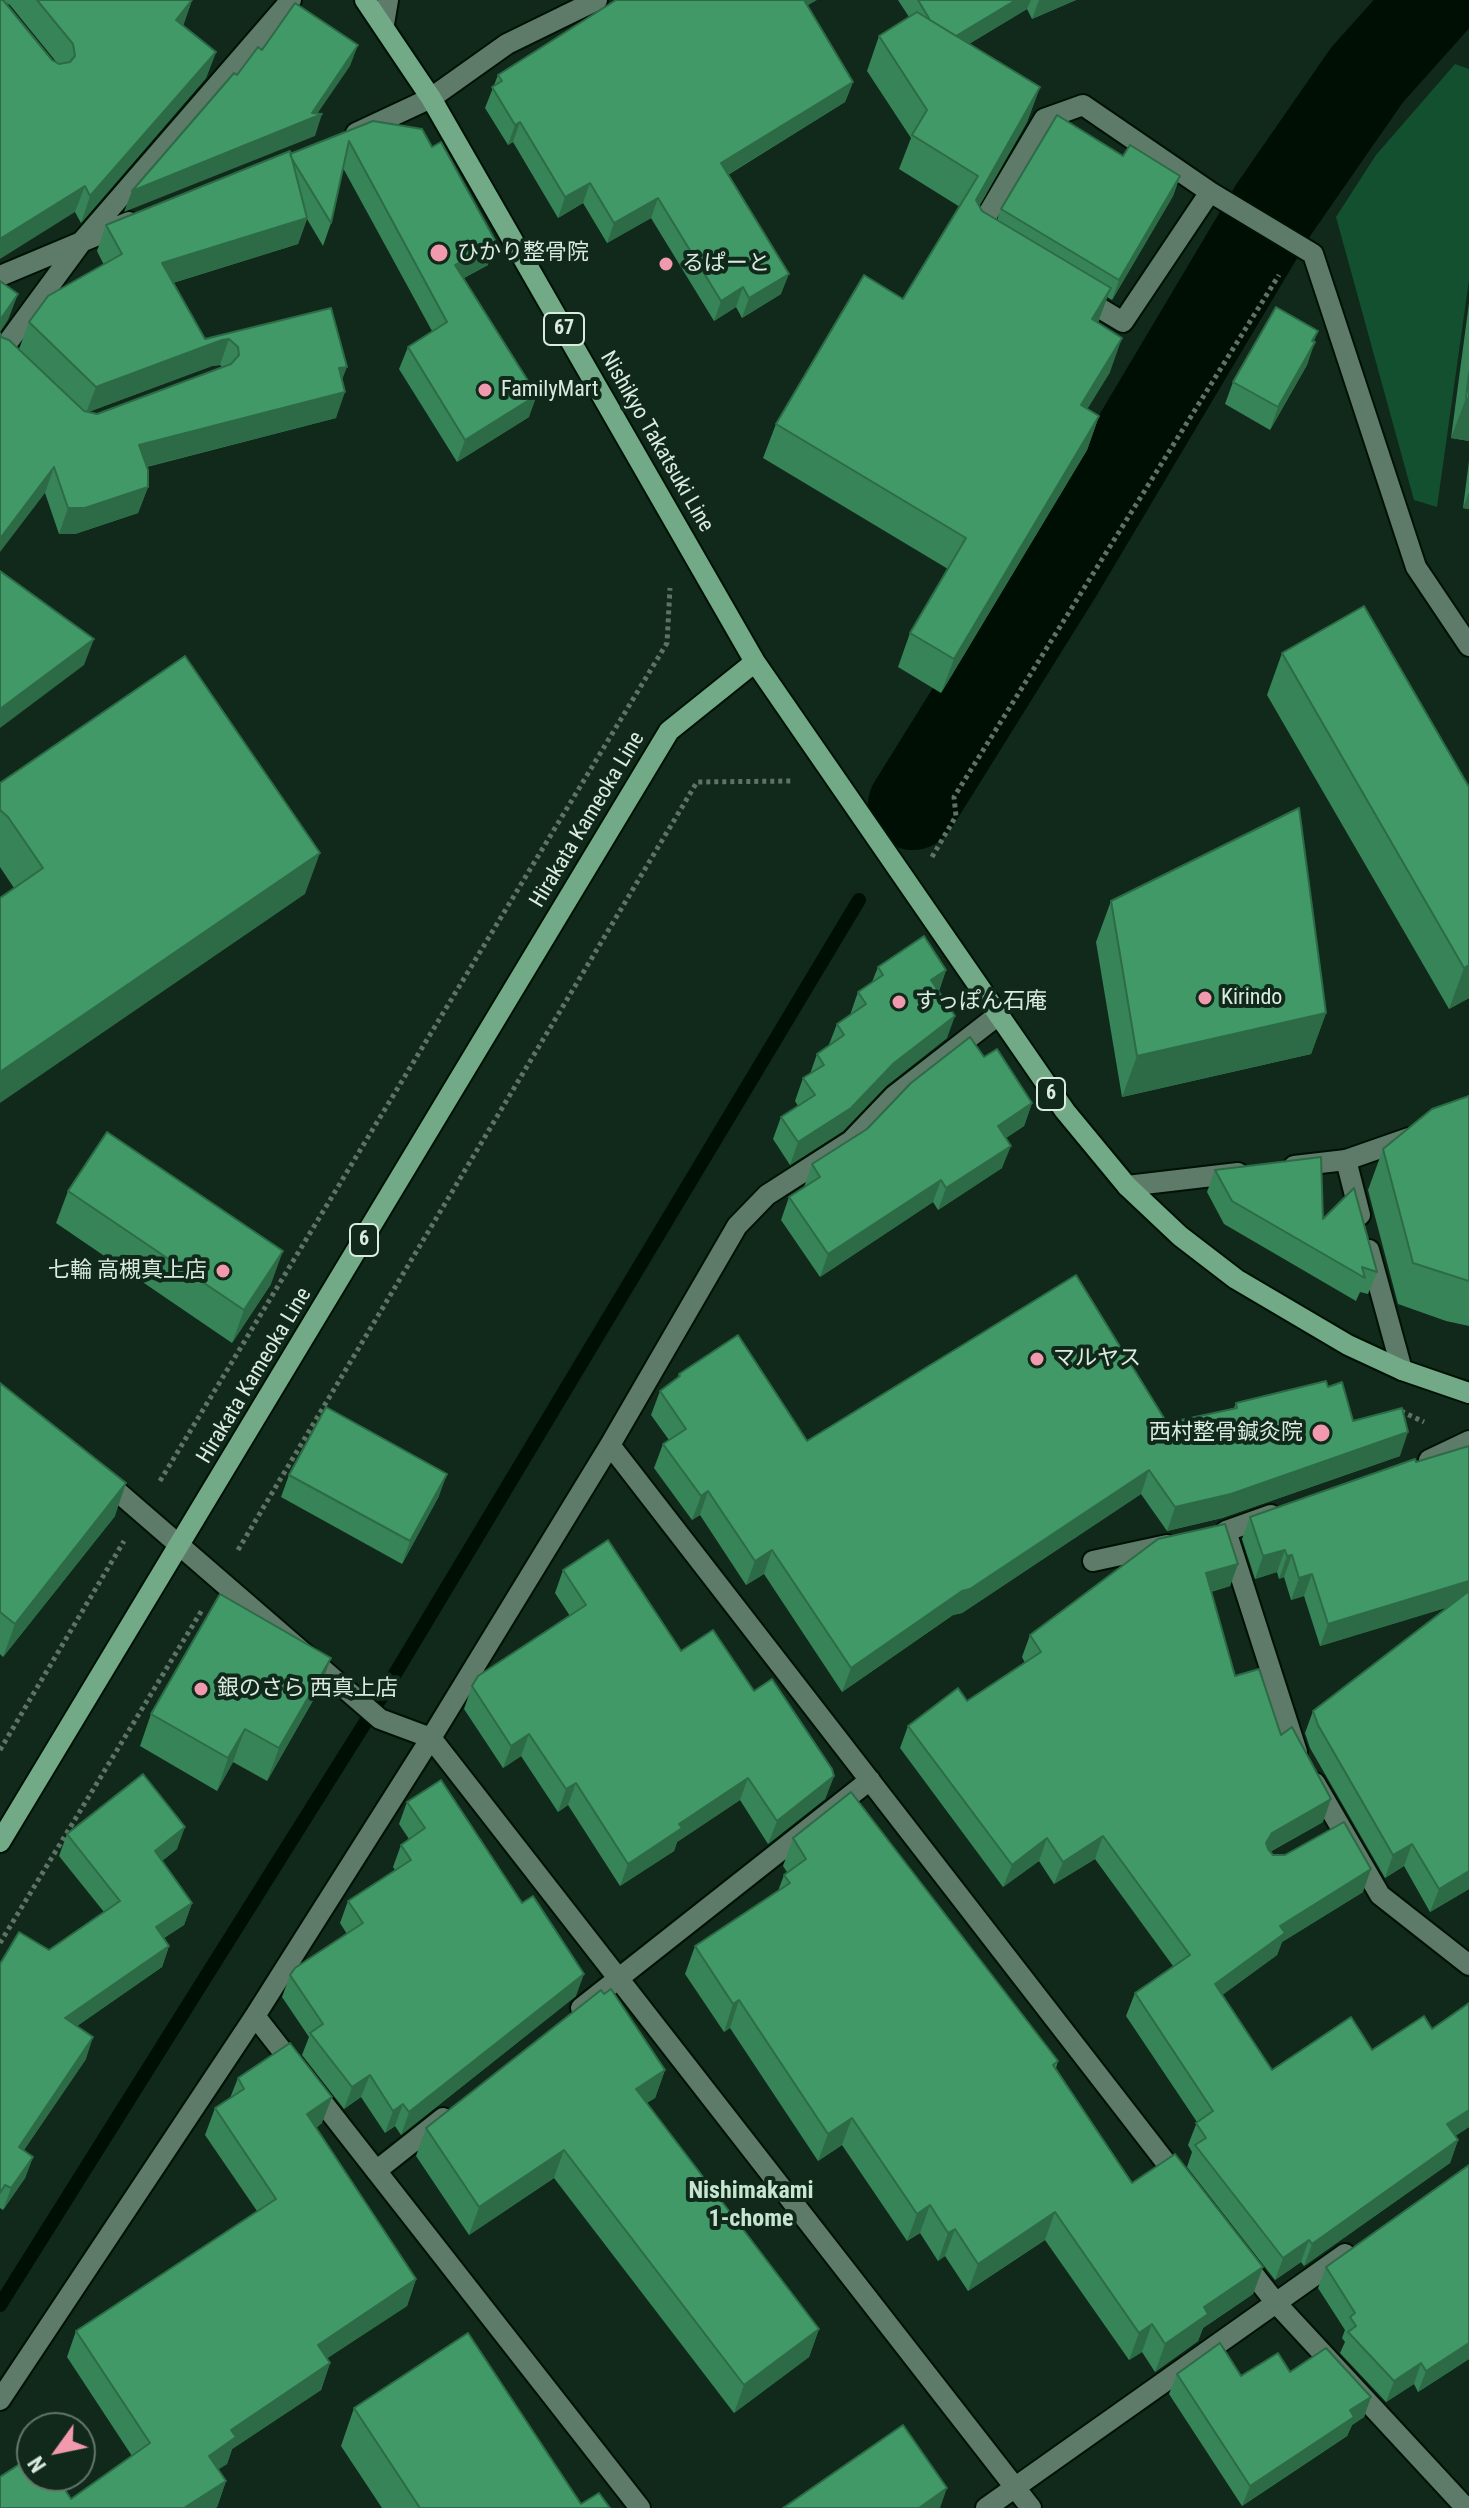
<!DOCTYPE html>
<html>
<head>
<meta charset="utf-8">
<style>
  body { margin:0 }
  #map { position:relative; width:1469px; height:2508px; overflow:hidden; background:#10291a; font-family:"Roboto Condensed",sans-serif }
  canvas { display:block }
  .north { position:absolute; left:16px; top:2412px; width:80px; height:80px; box-sizing:border-box; background:#10291a; border:2px solid #627769; border-radius:50%; rotate:237deg; font-size:22px; font-weight:700; line-height:32px; text-align:center; color:#dcebe0 }
  .north::after { content:''; display:block; margin:auto; width:28px; height:36px; background:#f29aad; clip-path:polygon(50% 0,100% 100%,50% 72%,0 100%) }
</style>
</head>
<body>
<div id="map">
<canvas width="1469" height="2508"></canvas>
<div class="north">N</div>
</div>
<script>
const c = document.querySelector('canvas').getContext('2d');
c.lineJoin = 'round';
function fill(path, color) {
  c.fillStyle = color;
  c.fill(path, 'evenodd');
}
function shape(rows) {
  const path = new Path2D();
  for (const r of rows) {
    path.moveTo(r[0], r[1]);
    for (let i = 2; i < r.length; i += 2) path.lineTo(r[i], r[i + 1]);
  }
  return path;
}
function stroke(path, color, width, dash) {
  c.strokeStyle = color;
  c.lineWidth = width;
  c.lineCap = dash ? 'butt' : 'round';
  c.setLineDash(dash || []);
  c.stroke(path);
}
function drawText(font, color, halo, rows, align = 'center') {
  c.font = font + ' "Roboto Condensed","Noto Sans JP",sans-serif';
  c.lineWidth = 8;
  c.setLineDash([]);
  c.textBaseline = 'middle';
  c.strokeStyle = halo;
  c.fillStyle = color;
  for (const [text, x, y, turn = 0] of rows) {
    c.save();
    c.translate(x, y);
    c.rotate((+turn || 0) * Math.PI / 180);
    c.textAlign = isNaN(turn) ? turn : align;
    if (halo) c.strokeText(text, 0, 0);
    c.fillText(text, 0, 0);
    c.restore();
  }
}
fill(shape([
  [1455,64,1469,69,1469,280,1437,507,1414,500,1336,217,1376,155]
]), '#125030');
stroke(shape([
  [0,2305,380,1699,859,900]
]), '#000f03', 14);
stroke(shape([
  [913,805,1057,574,1274,209,1367,75,1434,0]
]), '#000f03', 90);
const service = shape([
  [1294,1166,1346,1160],
  [1127,1186,1238,1173]
]);
const minor = shape([
  [384,24,388,0],
  [356,133,431,98,507,44,597,0],
  [978,235,976,234,1044,119,1083,105,1210,192,1313,254,1416,567,1469,646],
  [0,276,129,222],
  [1081,297,1123,322,1210,192],
  [0,353,83,240,291,0],
  [1360,1215,1346,1160,1409,1138],
  [1369,1250,1402,1370],
  [610,1445,1181,2182],
  [1429,1460,1469,1441],
  [104,1480,380,1719,431,1738,1031,2508],
  [1271,1515,1226,1531,1297,1752],
  [1093,1561,1167,1545],
  [1315,1783,1380,1895,1469,1965],
  [581,2008,870,1780],
  [255,2016,640,2508],
  [376,2171,443,2118],
  [1243,2261,1276,2303,1466,2508],
  [0,2400,255,2016,431,1738,610,1445,737,1226,767,1195,851,1141,894,1096,997,1016],
  [986,2508,1345,2254]
]);
const primary = shape([
  [365,0,431,98,755,662,1065,1111,1127,1186,1180,1236,1236,1279,1348,1345,1402,1370,1469,1393],
  [0,1842,669,731,755,662]
]);
stroke(service, '#001205', 24);
stroke(minor, '#001205', 24);
stroke(primary, '#001205', 24);
stroke(shape([
  [932,857,956,816,954,797,1279,275],
  [1401,1411,1424,1422],
  [160,1481,667,643,670,588],
  [238,1550,697,782,793,781],
  [0,1750,124,1541],
  [0,1943,202,1610]
]), '#5e7366', 5, [4, 4]);
stroke(service, '#5e7a68', 20);
stroke(minor, '#5e7a68', 20);
stroke(primary, '#72a987', 20);
fill(shape([
  [0,0,192,0,183,26,216,52,206,78,81,223,75,212],
  [6,3,10,5,58,64,52,60],
  [898,0,1076,0,1032,19,1027,9,969,44,1040,87,1027,122,979,206,982,211,997,220,1001,209,1123,156,1180,176,1173,196,1112,300,1107,297,1098,323,1110,372,1087,409,1099,416,1087,450,941,693,898,667,910,633,948,569,763,458,776,424,903,299,960,207,899,169,911,138,867,71,879,36,909,17],
  [807,6,853,82,845,102,728,175,781,294,742,318,736,307,714,321,651,218,607,243,583,203,558,218,513,142,508,145,485,108,498,75],
  [373,121,488,265,464,278,529,417,457,462,399,369,408,347,432,331,343,168,331,223,323,246,307,219,298,244,173,283,205,339,331,308,342,379,336,418,147,467,148,487,138,513,75,534,59,534,45,493,1,337,19,349,29,322,104,265,97,251,106,225,290,154],
  [220,365,222,367,97,414,88,412,212,366],
  [1469,303,1469,441,1451,438],
  [1314,341,1307,365,1270,430,1225,404,1233,382],
  [1469,461,1469,509,1463,508],
  [1282,653,1469,787,1469,998,1449,1009,1267,695],
  [0,783,305,894,14,888,0,867],
  [1111,901,1326,1013,1311,1054,1122,1097,1096,942],
  [878,967,946,970,939,991,947,1038,886,1086,843,1131,790,1165,773,1139,781,1117,798,1106,795,1101,803,1078,810,1074,817,1054,828,1047,837,1024,850,1015,858,992,872,982],
  [984,1057,1032,1103,1024,1126,1006,1138,1002,1168,938,1210,933,1202,820,1277,781,1220,789,1197,804,1187,812,1164],
  [1469,1096,1469,1326,1446,1321,1398,1304,1368,1190,1383,1149],
  [1215,1170,1323,1219,1377,1272,1368,1294,1360,1292,1356,1301,1224,1224,1207,1192],
  [68,1191,271,1284,232,1343,56,1223],
  [679,1374,807,1441,1167,1423,1234,1408,1236,1403,1328,1387,1353,1421,1400,1456,1222,1518,1167,1531,1141,1494,962,1613,953,1615,842,1692,764,1574,746,1585,700,1515,692,1520,654,1468,663,1444,669,1440,651,1415,660,1391,677,1379],
  [0,1383,115,1516,3,1657,0,1654],
  [1469,1446,1469,1890,1469,1889,1430,1912,1404,1866,1385,1878,1310,1748,1305,1733,1313,1711,1448,1607,1320,1646,1304,1596,1291,1600,1284,1577,1279,1579,1277,1572,1255,1579,1242,1539,1250,1517],
  [289,1475,439,1496,402,1564,281,1497],
  [1238,1564,1230,1586,1211,1592,1235,1676,1281,1735,1323,1822,1270,1852,1273,1855,1363,1892,1282,1942,1277,1955,1222,1995,1272,2070,1372,2050,1432,2029,1469,2003,1469,2127,1455,2136,1458,2140,1450,2163,1304,2266,1301,2262,1275,2280,1187,2167,1192,2152,1188,2145,1197,2122,1126,2016,1135,1993,1173,1966,1095,1859,1054,1884,1039,1861,1003,1887,900,1748,908,1726,967,1701,1025,1663,1022,1657,1030,1635],
  [563,1570,681,1651,754,1691,834,1776,825,1799,768,1844,740,1800,677,1842,674,1851,620,1886,568,1805,558,1812,521,1756,503,1768,464,1709,472,1686,570,1616,555,1593],
  [319,1690,267,1781,233,1762,217,1791,140,1746,151,1714],
  [407,1802,576,1996,401,2135,395,2126,385,2133,361,2097,344,2109,302,2055,309,2037,282,1997,290,1975,347,1934,340,1923,348,1901,395,1870,393,1867,401,1845,409,1839,399,1824],
  [67,1834,177,1849,162,1861,192,1903,184,1925,164,1938,169,1946,162,1967,77,2026,86,2059,24,2150,33,2157,25,2178,3,2210,0,2208,0,1964,49,1950,104,1912,59,1856],
  [793,1838,1058,2061,1056,2068,1132,2183,1263,2267,1253,2294,1203,2328,1198,2341,1155,2372,1142,2352,1129,2360,1045,2240,968,2291,945,2256,938,2261,920,2233,907,2241,842,2145,818,2161,730,2028,724,2032,685,1974,695,1946,778,1891,784,1875,787,1872,783,1866],
  [665,2070,655,2098,646,2103,819,2329,809,2357,734,2413,554,2178,469,2235,416,2156,426,2128],
  [238,2078,322,2123,316,2128,416,2279,407,2306,327,2358,330,2363,321,2390,232,2449,227,2464,218,2469,226,2481,217,2507,215,2508,0,2508,71,2499,132,2456,67,2357,76,2331,257,2211,205,2135,215,2108,230,2098],
  [1326,2267,1469,2359,1418,2392,1414,2384,1386,2402,1340,2353,1345,2342,1342,2338,1345,2330,1318,2288],
  [1290,2372,1371,2397,1364,2417,1352,2425,1347,2436,1242,2506,1169,2394,1177,2374,1241,2376],
  [354,2408,581,2504,610,2508,382,2508,341,2446]
]), '#378458');
fill(shape([
  [192,0,183,26,176,20],
  [798,0,817,0,793,14],
  [1016,0,1031,0,1027,9,937,63,944,42],
  [1039,0,1076,0,1032,19],
  [358,45,350,66,315,117,322,114,315,136,124,212,132,191,312,113],
  [216,52,206,78,81,223,90,196],
  [853,82,845,102,714,183,721,163],
  [1040,87,1027,122,963,235,976,200],
  [520,122,513,142,508,145,515,125],
  [1180,176,1173,196,1112,300,1119,280],
  [590,183,583,203,558,218,565,197],
  [85,186,75,212,0,259,0,239],
  [658,198,651,218,607,243,614,223],
  [307,218,298,244,153,289,162,263],
  [496,242,488,265,447,287,455,265],
  [789,274,781,294,742,318,749,298],
  [743,287,736,307,714,321,721,301],
  [1111,288,1098,322,1092,319],
  [18,294,8,320,0,332,0,320],
  [1318,331,1310,352,1315,342,1307,365,1270,430,1278,407],
  [1122,338,1110,372,1069,439,1081,405],
  [229,339,220,365,212,366,86,413,96,387,222,340],
  [347,367,337,393,339,368],
  [345,392,336,418,130,471,139,445],
  [537,395,529,417,457,462,465,440],
  [1466,398,1469,399,1469,441,1451,438],
  [1099,416,1087,450,941,693,954,659],
  [54,467,45,493,0,552,0,537],
  [148,487,138,513,75,534,59,534,68,508],
  [1469,492,1469,509,1463,508],
  [94,639,84,665,0,728,0,709],
  [320,853,305,894,0,1103,0,1072],
  [1469,965,1469,998,1449,1009,1464,968],
  [946,970,938,992,931,980],
  [1326,1013,1311,1054,1122,1097,1137,1056],
  [955,1016,947,1038,886,1086,843,1131,790,1165,798,1142,894,1063],
  [1032,1103,1024,1126,990,1148,998,1126],
  [1011,1146,1002,1168,938,1210,946,1188],
  [941,1180,933,1202,820,1277,828,1254],
  [283,1251,271,1284,232,1343,244,1310],
  [1408,1432,1400,1456,1222,1518,1167,1531,1175,1507],
  [1149,1470,1141,1494,962,1613,953,1615,842,1692,851,1668,962,1591],
  [447,1474,439,1496,402,1564,410,1541],
  [126,1483,115,1516,3,1657,15,1624],
  [708,1491,700,1515,692,1520,701,1496],
  [772,1550,764,1574,746,1585,755,1561],
  [1285,1550,1277,1572,1255,1579,1263,1556],
  [1292,1555,1284,1577,1279,1579,1287,1556],
  [1238,1564,1230,1586,1198,1595,1206,1573],
  [1312,1574,1304,1596,1291,1600,1299,1578],
  [1469,1581,1469,1601,1320,1646,1328,1624],
  [331,1658,319,1690,267,1781,279,1748],
  [245,1729,233,1762,217,1791,228,1758],
  [529,1734,521,1756,503,1768,511,1746],
  [834,1776,825,1799,768,1844,777,1821],
  [748,1778,740,1800,677,1842,674,1851,620,1886,628,1864,679,1824],
  [576,1783,568,1805,558,1812,566,1789],
  [1331,1799,1323,1822,1264,1855,1266,1843,1272,1833],
  [185,1827,177,1849,147,1873,155,1851],
  [1103,1836,1095,1859,1054,1884,1063,1862],
  [1047,1838,1039,1861,1003,1887,1012,1865],
  [1412,1844,1404,1866,1385,1878,1393,1855],
  [1371,1869,1363,1892,1282,1942,1277,1955,1206,2007,1215,1984,1280,1926],
  [1469,1871,1469,1889,1430,1912,1439,1889],
  [192,1903,184,1925,148,1948,156,1927],
  [169,1946,162,1967,57,2040,65,2018],
  [584,1974,576,1996,401,2135,409,2112],
  [739,2000,730,2028,724,2032,733,2004],
  [93,2037,86,2059,11,2169,19,2147],
  [665,2070,655,2098,625,2117,636,2089],
  [370,2075,361,2097,344,2109,352,2087],
  [332,2097,322,2123,297,2140,307,2114],
  [403,2104,395,2126,385,2133,393,2111],
  [1469,2110,1469,2127,1439,2147,1447,2124],
  [852,2118,842,2145,818,2161,828,2134],
  [1458,2140,1450,2163,1304,2266,1312,2244],
  [564,2150,554,2178,469,2235,479,2207],
  [33,2157,25,2178,3,2210,11,2188],
  [930,2205,920,2233,907,2241,917,2214],
  [1055,2212,1045,2240,968,2291,978,2264],
  [955,2229,945,2256,938,2261,948,2233],
  [1309,2240,1301,2262,1275,2280,1283,2258],
  [1263,2267,1253,2294,1203,2328,1198,2341,1155,2372,1165,2344,1204,2307],
  [416,2279,407,2306,308,2371,318,2345],
  [1152,2324,1142,2352,1129,2360,1139,2333],
  [819,2329,809,2357,734,2413,744,2385],
  [1469,2343,1469,2359,1418,2392,1426,2371],
  [330,2363,321,2390,232,2449,227,2464,199,2482,209,2456,231,2430],
  [1421,2363,1414,2384,1386,2402,1394,2381],
  [1371,2397,1364,2417,1352,2425,1347,2436,1242,2506,1250,2486,1350,2410],
  [226,2481,217,2507,215,2508,184,2508],
  [947,2488,940,2508,919,2508]
]), '#2d6b47');
const building = shape([
  [0,0,3,0,52,60,59,64,70,62,75,56,73,44,37,0,192,0,176,20,216,52,90,196,85,186,0,239,0,0],
  [616,0,804,0,853,82,721,163,789,274,749,298,743,287,721,301,658,198,614,223,590,183,565,197,520,122,515,125,492,87,502,81,498,75,616,0],
  [918,0,1016,0,956,36,930,20,918,0],
  [295,3,358,45,312,113,322,114,132,191,234,73,237,75,258,47,262,50,295,3],
  [917,12,1040,87,976,200,982,211,1111,288,1092,319,1122,338,1081,405,1099,416,954,659,910,633,966,538,776,424,864,275,903,299,978,176,912,135,927,110,879,36,917,12],
  [1057,115,1123,156,1130,145,1180,176,1119,280,1001,209,1057,115],
  [373,121,422,129,432,147,441,142,496,242,455,265,537,395,465,440,408,347,447,322,349,141,331,223,292,159,290,154,373,121],
  [290,151,307,218,162,263,205,339,331,308,347,367,339,368,345,392,139,445,148,470,148,487,85,508,68,508,54,467,2,536,0,537,0,333,1,337,9,340,84,411,97,414,231,364,239,355,238,347,229,339,222,340,96,387,29,322,48,296,122,254,106,225,290,151],
  [0,281,18,294,0,320,0,281],
  [1276,307,1318,331,1312,341,1315,342,1278,407,1233,382,1276,307],
  [1469,373,1469,399,1466,398,1469,373],
  [0,571,94,639,0,709,0,571],
  [1364,606,1469,787,1469,965,1464,968,1282,653,1364,606],
  [185,656,320,853,0,1072,0,898,43,868,8,817,0,810,0,783,185,656],
  [1299,808,1326,1013,1137,1056,1111,901,1299,808],
  [924,936,946,970,931,980,955,1016,894,1063,851,1108,798,1142,781,1117,815,1095,803,1078,824,1065,817,1054,844,1035,837,1024,866,1004,858,992,883,975,878,967,924,936],
  [970,1037,984,1057,997,1049,1032,1103,998,1126,1011,1146,946,1188,941,1180,828,1254,789,1197,820,1177,812,1164,867,1129,911,1083,970,1037],
  [1469,1096,1469,1281,1413,1263,1383,1149,1432,1109,1469,1096],
  [107,1132,283,1251,244,1310,68,1191,107,1132],
  [1321,1157,1323,1219,1354,1188,1377,1272,1362,1267,1365,1278,1232,1201,1215,1170,1321,1157],
  [1076,1275,1167,1423,1237,1408,1236,1403,1326,1381,1328,1387,1342,1382,1353,1421,1402,1408,1408,1432,1231,1494,1175,1507,1149,1470,970,1589,962,1591,851,1668,772,1550,755,1561,708,1491,701,1496,663,1444,686,1429,660,1391,680,1376,679,1374,738,1335,807,1441,1076,1275],
  [0,1383,126,1483,15,1624,0,1612,0,1383],
  [326,1407,447,1474,410,1541,289,1475,326,1407],
  [1469,1446,1469,1581,1328,1624,1312,1574,1299,1578,1292,1555,1287,1556,1285,1550,1263,1556,1250,1517,1415,1459,1416,1462,1469,1446],
  [1225,1524,1238,1564,1206,1573,1235,1676,1259,1669,1281,1735,1292,1727,1331,1799,1272,1833,1266,1843,1268,1849,1273,1855,1285,1855,1344,1822,1371,1869,1280,1926,1285,1933,1215,1984,1272,2070,1351,2017,1372,2050,1424,2016,1432,2029,1469,2003,1469,2110,1447,2124,1458,2140,1312,2244,1309,2240,1283,2258,1195,2145,1206,2138,1196,2123,1213,2111,1135,1993,1190,1955,1103,1836,1063,1862,1047,1838,1012,1865,908,1726,958,1688,967,1701,1041,1652,1030,1635,1158,1539,1225,1524],
  [608,1540,681,1651,713,1630,754,1691,772,1679,832,1769,834,1776,777,1821,748,1778,679,1824,682,1828,628,1864,576,1783,566,1789,529,1734,511,1746,472,1686,478,1676,586,1605,563,1570,608,1540],
  [1469,1591,1469,1871,1439,1889,1412,1844,1393,1855,1318,1725,1313,1711,1469,1591],
  [220,1594,331,1658,279,1748,245,1729,228,1758,151,1714,220,1594],
  [143,1774,185,1827,155,1851,192,1903,156,1927,169,1946,65,2018,93,2037,19,2147,33,2157,11,2188,5,2185,0,2193,0,1964,19,1932,49,1950,120,1901,67,1834,143,1774],
  [441,1780,522,1903,533,1896,584,1974,409,2112,403,2104,393,2111,370,2075,352,2087,310,2033,323,2024,290,1975,295,1968,363,1923,348,1901,411,1860,401,1845,425,1828,407,1802,441,1780],
  [851,1792,1058,2061,1053,2065,1132,2183,1175,2154,1263,2267,1204,2307,1208,2314,1165,2344,1152,2324,1139,2333,1055,2212,978,2264,955,2229,948,2233,930,2205,917,2214,852,2118,828,2134,739,2000,733,2004,695,1946,790,1883,784,1875,806,1859,793,1838,851,1792],
  [611,1989,665,2070,636,2089,819,2329,744,2385,564,2150,479,2207,426,2128,601,1990,604,1994,611,1989],
  [290,2043,332,2097,307,2114,416,2279,318,2345,330,2363,231,2430,236,2437,209,2456,226,2481,184,2508,0,2508,0,2477,32,2456,32,2476,56,2476,71,2499,150,2443,76,2331,276,2199,215,2108,244,2089,238,2078,290,2043],
  [1469,2165,1469,2343,1426,2371,1421,2363,1394,2381,1348,2332,1356,2326,1350,2317,1355,2313,1326,2267,1469,2165],
  [468,2333,581,2504,599,2493,610,2508,420,2508,354,2408,468,2333],
  [1220,2343,1241,2376,1278,2353,1290,2372,1326,2348,1371,2397,1350,2410,1354,2417,1250,2486,1177,2374,1220,2343],
  [903,2425,947,2488,919,2508,783,2508,903,2425]
]);
fill(building, '#409966');
stroke(building, '#2d6b47', 2);
for (const [x, y, r, color] of [
  [439,253,10,"#f29aad"],
  [666,264,8,"#f29aad"],
  [485,390,8,"#f29aad"],
  [1205,998,8,"#f29aad"],
  [899,1002,8,"#f29aad"],
  [223,1271,8,"#f29aad"],
  [1037,1359,8,"#f29aad"],
  [1321,1433,10,"#f29aad"],
  [201,1689,8,"#f29aad"]
]) {
  const dot = new Path2D();
  dot.arc(x, y, r, 0, 2 * Math.PI);
  c.fillStyle = color;
  c.fill(dot);
  stroke(dot, '#10291a', 3);
}
for (const [x, y, w] of [
  [564,329,40],
  [1051,1094,28],
  [364,1240,28]
]) {
  const box = new Path2D();
  box.roundRect(x - w / 2, y - 16, w, 32, 6);
  c.fillStyle = '#10291a';
  c.fill(box);
  stroke(box, '#dcebe0', 2);
}
drawText('bold 20px', '#dcebe0', null, [
  ["67",564,329],
  ["6",1051,1094],
  ["6",364,1240]
]);
drawText('22px', '#dcebe0', '#10291a', [
  ["ひかり整骨院",457,253],
  ["るぱーと",682,264],
  ["FamilyMart",501,390],
  ["Kirindo",1221,998],
  ["すっぽん石庵",915,1002],
  ["七輪 高槻真上店",207,1271,"right"],
  ["マルヤス",1053,1359],
  ["西村整骨鍼灸院",1303,1433,"right"],
  ["銀のさら 西真上店",217,1689]
], 'left');
drawText('22px', '#dcebe0', '#10291a', [
  ["Nishikyo Takatsuki Line",656,442,60],
  ["Hirakata Kameoka Line",588,820,-59],
  ["Hirakata Kameoka Line",255,1376,-59]
]);
drawText('bold 24px', '#c7e5d1', '#10291a', [
  ["Nishimakami",751,2192],
  ["1-chome",751,2220]
]);
</script>
</body>
</html>
